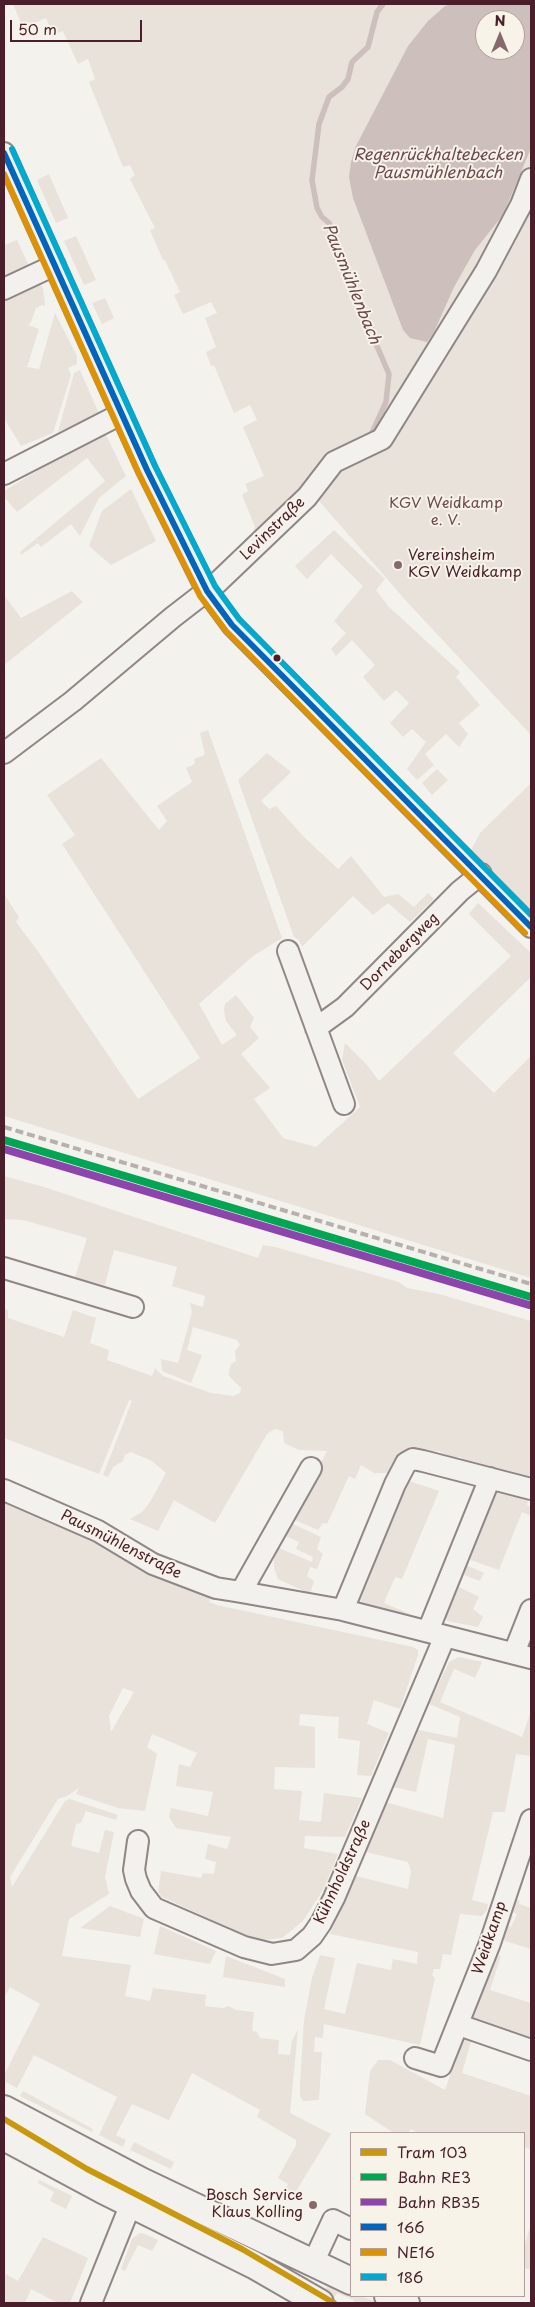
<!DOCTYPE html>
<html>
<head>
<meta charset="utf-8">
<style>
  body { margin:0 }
  #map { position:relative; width:535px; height:2307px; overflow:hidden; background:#f4f2ec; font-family:"Playpen Sans",sans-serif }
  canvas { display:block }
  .frame { position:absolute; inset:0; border:5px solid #4a1f2b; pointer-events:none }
  .legend { position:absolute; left:350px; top:2132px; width:175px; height:165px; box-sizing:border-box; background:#f7f3e8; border:1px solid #b29e9c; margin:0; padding:6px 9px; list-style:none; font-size:15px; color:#4a1f2b }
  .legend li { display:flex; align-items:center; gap:10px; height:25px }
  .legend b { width:25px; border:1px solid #b29e9c }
  .north { position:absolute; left:475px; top:10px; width:50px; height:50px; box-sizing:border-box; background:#f7f3e8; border:1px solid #b29e9c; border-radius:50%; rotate:0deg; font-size:14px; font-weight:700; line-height:20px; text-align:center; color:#4a1f2b }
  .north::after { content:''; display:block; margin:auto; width:18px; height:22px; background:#86696f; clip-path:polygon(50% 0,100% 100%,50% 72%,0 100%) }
  .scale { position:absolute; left:10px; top:20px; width:132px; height:22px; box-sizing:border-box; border:2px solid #4a1f2b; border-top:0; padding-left:6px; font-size:15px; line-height:18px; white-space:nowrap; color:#4a1f2b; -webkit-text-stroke:4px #f7f3e8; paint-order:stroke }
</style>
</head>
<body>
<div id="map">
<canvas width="535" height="2307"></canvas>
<div class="frame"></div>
<ul class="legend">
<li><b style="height:6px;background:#c9980d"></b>Tram 103</li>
<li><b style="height:6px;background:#00a651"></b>Bahn RE3</li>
<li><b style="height:6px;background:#8e44ad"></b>Bahn RB35</li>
<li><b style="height:6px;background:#0065bd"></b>166</li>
<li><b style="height:6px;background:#dd9206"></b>NE16</li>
<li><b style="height:6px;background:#00a9ce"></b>186</li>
</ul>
<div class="north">N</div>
<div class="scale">50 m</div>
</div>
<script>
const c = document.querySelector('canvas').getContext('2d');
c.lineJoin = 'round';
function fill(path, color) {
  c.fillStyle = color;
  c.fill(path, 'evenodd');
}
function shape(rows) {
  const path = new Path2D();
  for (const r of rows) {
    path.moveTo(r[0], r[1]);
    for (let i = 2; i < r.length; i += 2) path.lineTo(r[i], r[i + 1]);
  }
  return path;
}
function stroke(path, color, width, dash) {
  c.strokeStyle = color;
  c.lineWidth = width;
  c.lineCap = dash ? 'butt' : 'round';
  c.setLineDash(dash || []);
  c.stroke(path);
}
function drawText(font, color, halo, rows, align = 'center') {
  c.font = font + ' "Playpen Sans",sans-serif';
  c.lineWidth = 4;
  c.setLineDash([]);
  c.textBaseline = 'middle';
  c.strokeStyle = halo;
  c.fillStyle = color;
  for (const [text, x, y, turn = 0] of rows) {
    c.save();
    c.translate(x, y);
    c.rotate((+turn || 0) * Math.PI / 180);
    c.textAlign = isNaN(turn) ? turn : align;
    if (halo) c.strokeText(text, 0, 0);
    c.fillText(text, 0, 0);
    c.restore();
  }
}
fill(shape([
  [13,4,531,4,531,735,408,603,313,494,256,540,253,532,255,527,242,495,248,491,245,484,264,476,243,427,257,420,250,405,234,413,214,365,211,366,206,352,216,347,205,318,217,313,211,302,183,314,174,295,180,292,165,260,163,260,150,230,155,228,130,179,135,175,130,165,123,167,89,82,95,79,88,59,78,64,63,31,53,35,46,18,23,28],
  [485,20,515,20,515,50,485,50],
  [49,174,68,218,56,223,37,180],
  [76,236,96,280,84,285,64,241],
  [17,240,30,268,4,280,4,245],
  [37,280,43,288,45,306,42,305,36,308,31,322,28,325,39,329,27,367,39,369,55,313,77,356,77,364,68,368,71,375,53,433,21,446,4,418,4,294],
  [105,298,114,318,102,324,92,303],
  [80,370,99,414,58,432,74,373],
  [105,433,126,476,99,498,80,536,71,524,41,547,38,543,21,555,20,552,105,481,87,458,17,512,4,497,4,491,91,438],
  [131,489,156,541,111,565,89,546,102,511],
  [334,530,385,579,376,590,388,606,460,672,456,677,480,705,459,723,468,734,459,747,446,734,425,754,434,765,417,780,407,769,426,742,412,729,403,737,390,723,409,703,396,690,384,701,363,677,375,665,352,640,336,656,331,649,346,633,334,621,363,586,331,554,307,579,295,566],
  [72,591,83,602,4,665,4,595,21,618],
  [208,730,282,938,253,956,199,1004,222,1045,237,1035,226,1021,224,1010,225,1004,236,995,254,1018,250,1027,259,1038,241,1054,270,1088,254,1099,283,1138,316,1147,360,1107,342,1060,345,1043,367,1065,379,1081,511,956,469,914,478,903,531,953,531,977,453,1053,494,1093,531,1056,531,1278,4,1116,4,894,19,917,16,922,37,950,138,1099,200,1058,62,844,75,835,47,795,101,758,159,830,167,821,157,806,192,782,186,768,195,764,194,759,205,755,200,733],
  [267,753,291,772,261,801,269,809,276,806,304,837,338,869,351,856,384,897,398,894,414,907,428,893,434,899,410,922,388,903,373,915,353,896,302,947,299,940,294,937,238,780],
  [437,769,448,780,432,795,422,783],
  [531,783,531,926,467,858,480,833],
  [4,1176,44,1187,258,1258,263,1245,275,1247,399,1282,407,1288,439,1294,531,1321,531,1489,466,1464,461,1457,451,1457,439,1451,420,1453,411,1449,405,1449,401,1457,393,1462,389,1473,374,1473,361,1465,355,1479,349,1476,327,1524,323,1523,318,1530,295,1520,293,1524,321,1537,317,1549,323,1554,317,1569,310,1567,307,1576,314,1581,310,1594,278,1579,274,1568,274,1558,279,1548,312,1562,313,1557,296,1549,299,1542,283,1535,327,1451,299,1450,284,1443,283,1431,275,1429,267,1434,215,1523,174,1500,158,1531,130,1519,142,1512,150,1502,166,1473,152,1461,131,1452,125,1455,123,1461,113,1467,108,1477,103,1475,132,1401,129,1400,99,1474,4,1438,4,1309,8,1310,8,1318,64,1337,73,1310,96,1318,90,1343,109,1350,107,1360,152,1376,155,1368,163,1376,211,1393,233,1396,240,1393,241,1388,229,1376,229,1371,231,1364,236,1361,235,1351,240,1345,237,1340,193,1327,187,1350,202,1355,191,1383,162,1371,161,1359,178,1363,192,1312,190,1303,203,1307,205,1296,172,1286,177,1267,114,1250,105,1285,75,1278,87,1238,23,1220,4,1219],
  [403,1479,439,1491,402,1579,395,1577,384,1603,412,1615,365,1607,358,1597],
  [498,1490,529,1495,527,1505,531,1507,531,1516,522,1512,499,1570,468,1559,466,1565,484,1573,480,1581,464,1575,459,1587,479,1597,473,1609,483,1617,478,1627,447,1621,444,1612,492,1495],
  [4,1500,70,1528,107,1547,211,1594,209,1602,217,1605,413,1647,418,1650,418,1655,400,1709,374,1700,367,1724,389,1733,371,1776,357,1775,360,1741,338,1738,339,1717,300,1714,299,1725,315,1727,315,1768,275,1767,274,1789,302,1791,299,1820,321,1822,324,1793,362,1798,345,1837,305,1836,304,1848,338,1854,323,1890,303,1921,282,1938,263,1940,247,1936,162,1897,158,1892,161,1871,201,1878,203,1873,214,1874,216,1862,205,1859,208,1844,227,1849,231,1837,176,1828,169,1817,171,1808,208,1816,213,1792,176,1786,179,1764,190,1767,197,1753,152,1734,147,1747,157,1754,145,1811,118,1808,76,1794,79,1788,67,1796,58,1799,10,1877,12,1887,65,1801,70,1799,118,1815,116,1820,86,1811,81,1823,76,1824,71,1846,99,1853,105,1830,114,1832,105,1877,109,1894,69,1919,62,1956,131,1965,125,1996,150,2001,153,1988,206,1995,205,2006,223,2008,228,2006,236,2010,254,2012,252,2031,257,2032,260,2038,279,2040,278,2054,290,2055,292,2041,298,2029,290,2113,331,2134,290,2201,281,2201,288,2184,278,2178,296,2145,296,2140,257,2117,260,2110,192,2073,169,2120,132,2104,116,2135,126,2140,123,2147,99,2135,117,2097,34,2055,17,2088,4,2081,4,2075,40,2004,10,1987,4,1998],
  [123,1688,134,1692,111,1732,109,1716],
  [459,1657,482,1662,475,1678,454,1669,440,1702,522,1737,531,1711,531,1756,516,1754,505,1812,493,1812,472,1900,488,1904,487,1910,482,1916,460,1914,451,1955,443,1954,440,1969,434,1969,432,1975,435,1978,420,2045,324,2024,323,2038,315,2037,314,2052,322,2052,319,2100,303,2101,300,2096,300,2083,304,2020,312,1978,320,1955,335,1958,324,2009,345,2014,357,1963,391,1970,393,1959,417,1964,418,1952,330,1934,356,1876,408,1889,411,1871,408,1862,366,1852,385,1802,443,1818,455,1745,428,1739,416,1792,393,1787,415,1729,457,1738,460,1717,429,1704,449,1662],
  [512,1898,520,1901,519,1904,531,1908,531,1949,505,1941,501,1935,507,1913,513,1916,509,1926,511,1927,517,1914,508,1910],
  [110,1906,144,1919,140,1937,80,1928],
  [160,1926,216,1951,210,1964,154,1954],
  [492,1954,501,1956,490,1990,531,2003,531,2044,473,2021,471,2017],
  [226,1956,285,1979,285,1987,223,1977],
  [464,2035,472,2038,462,2073,531,2096,531,2150,524,2147,524,2133,418,2133,411,2129,408,2133,394,2133,365,2114,370,2071,378,2060,390,2060,445,2090],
  [23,2091,93,2129,92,2132,20,2096],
  [134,2142,174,2162,171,2169,130,2150],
  [39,2180,72,2196,66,2209,50,2201,54,2192,38,2183],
  [530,2227,531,2227,531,2270,524,2268,524,2247],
  [140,2233,145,2234,158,2240,152,2251,138,2245,125,2271,121,2269,132,2239],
  [43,2237,88,2258,70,2303,58,2303,31,2289,25,2303,4,2303,4,2273,18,2281],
  [328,2284,351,2292,351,2296,361,2296,379,2303,354,2303,354,2300,337,2293,334,2298,325,2291]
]), '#e8e2da');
fill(shape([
  [451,4,531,4,531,148,503,215,475,250,454,287,434,332,427,342,410,338,403,330,353,198,349,177,351,162,356,146,408,46,428,21,445,6],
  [485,20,515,20,515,50,485,50]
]), '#cdc0bc');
stroke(shape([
  [372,433,386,402,389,374,373,337,371,325,360,307,343,256,335,247,336,238,329,223,322,217,317,208,312,180,319,124,326,105,329,97,342,87,348,79,352,62,368,47,377,12,383,4]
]), '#cdc0bc', 5.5);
const minor = shape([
  [4,153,147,470,207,591,232,625,531,927],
  [4,289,55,265],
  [4,474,121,414],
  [4,753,73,701,173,617,217,583,307,497,334,462,382,439,486,271,521,205,531,179],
  [288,951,344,1104],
  [316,1028,345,1007,460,891,481,874],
  [4,1268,133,1307],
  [311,1468,241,1592,343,1610,531,1658],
  [4,1490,98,1531,153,1564,216,1588,241,1592],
  [343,1610,395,1484,406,1463,413,1459,423,1461,531,1489],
  [428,1631,490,1478],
  [514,1653,531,1610],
  [138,1841,134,1870,136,1879,141,1891,154,1908,244,1947,272,1954,296,1950,312,1936,321,1923,334,1898,445,1636],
  [459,2025,531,2050],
  [415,2058,441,2066,490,1943,531,1820],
  [313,2263,333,2220,351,2229],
  [91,2303,136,2191]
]);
const major = shape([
  [4,2109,141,2181,351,2281],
  [4,2137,103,2190,254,2265,320,2303],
  [388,2296,406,2303]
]);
stroke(minor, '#8f8685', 24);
stroke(major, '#8f8685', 30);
stroke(minor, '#f2f1ed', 20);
stroke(major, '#f2f1ed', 26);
stroke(shape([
  [4,1127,531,1284]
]), '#b6b0ae', 4, [8, 4]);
stroke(shape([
  [4,153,147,470,207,591,232,625,531,927]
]), '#0065bd', 6);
stroke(shape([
  [4,174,139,474,200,596,226,631,525,933]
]), '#dd9206', 6);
stroke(shape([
  [12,149,155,466,215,586,239,619,531,915]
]), '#00a9ce', 6);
stroke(shape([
  [4,1140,531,1297]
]), '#00a651', 8);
stroke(shape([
  [4,1149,529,1305]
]), '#8e44ad', 8);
stroke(shape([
  [4,2119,87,2169,242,2249,334,2303]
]), '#c9980d', 6);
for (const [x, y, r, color] of [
  [398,565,5,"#86696f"],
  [277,658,4.5,"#4a1f2b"],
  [313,2205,5,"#86696f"]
]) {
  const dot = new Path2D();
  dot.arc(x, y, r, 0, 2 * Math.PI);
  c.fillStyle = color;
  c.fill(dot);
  stroke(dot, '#f7f3e8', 2);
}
drawText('15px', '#6f4c53', '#f7f3e8', [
  ["KGV Weidkamp",446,504],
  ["e. V.",446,521]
]);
drawText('15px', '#4a1f2b', '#f7f3e8', [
  ["Levinstraße",273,529,-44],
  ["Dornebergweg",400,952,-45],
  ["Pausmühlenstraße",121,1545,27],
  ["Kühnholdstraße",343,1872,-65],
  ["Weidkamp",490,1938,-71]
]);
drawText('15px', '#4a1f2b', '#f7f3e8', [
  ["Vereinsheim",408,556],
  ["KGV Weidkamp",408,573],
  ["Bosch Service",303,2196,"right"],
  ["Klaus Kolling",303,2213,"right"]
], 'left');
drawText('italic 16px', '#6c4950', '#f7f3e8', [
  ["Regenrückhaltebecken",438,156],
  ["Pausmühlenbach",438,174],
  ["Pausmühlenbach",351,284,68]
]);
</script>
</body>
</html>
